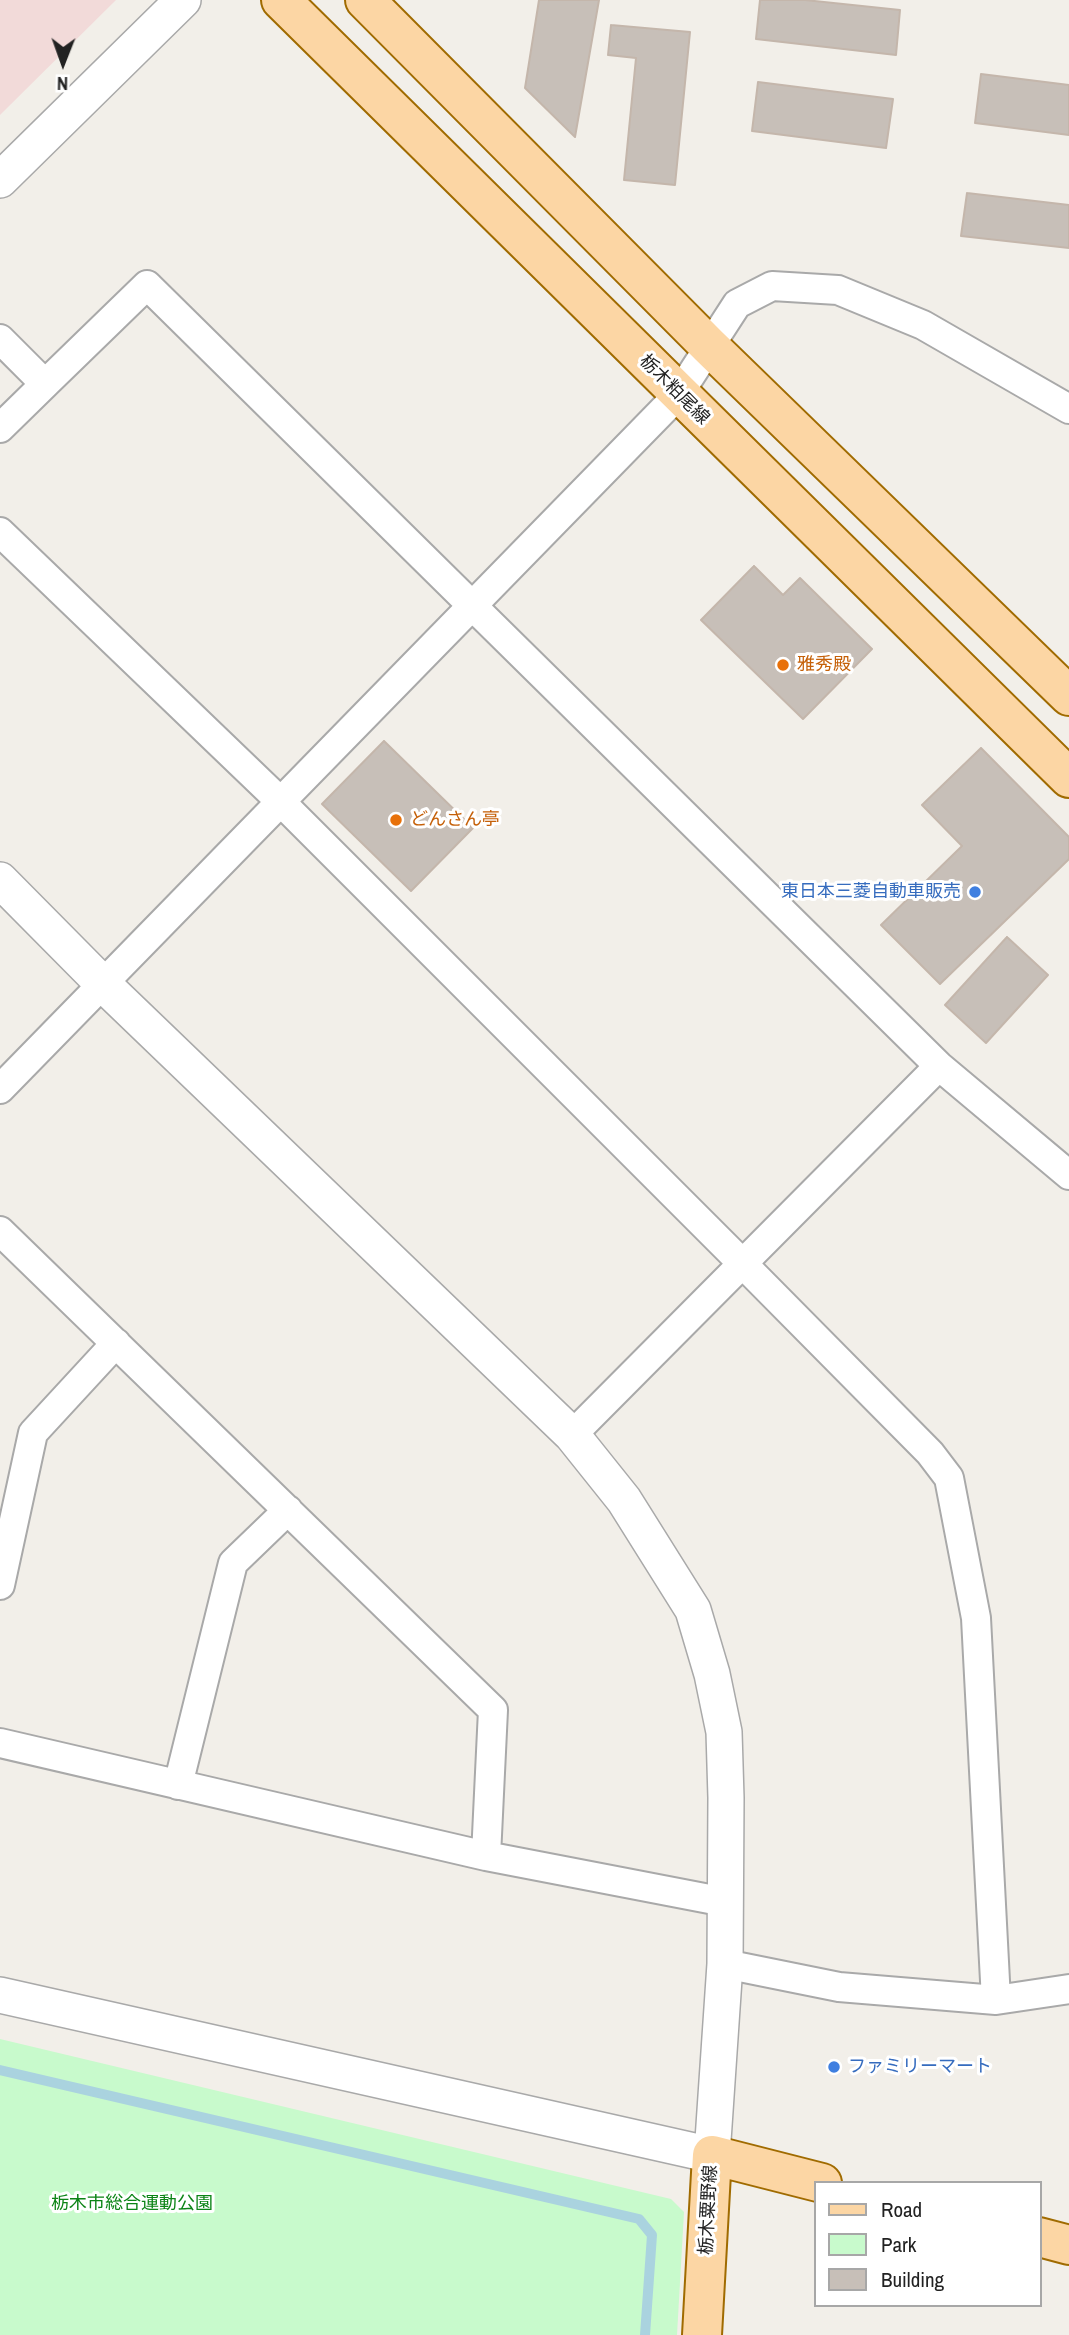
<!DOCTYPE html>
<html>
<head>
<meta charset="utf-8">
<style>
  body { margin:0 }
  #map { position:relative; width:1069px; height:2335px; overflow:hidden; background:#f2efe9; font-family:"Archivo Narrow",sans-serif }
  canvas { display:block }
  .legend { position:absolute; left:814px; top:2181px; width:228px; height:126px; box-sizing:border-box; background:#fff; border:2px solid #a7a7a7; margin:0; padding:9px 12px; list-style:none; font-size:21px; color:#222 }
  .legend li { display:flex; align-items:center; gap:14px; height:35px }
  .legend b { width:35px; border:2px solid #a7a7a7 }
  .north { position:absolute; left:28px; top:28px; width:70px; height:70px; -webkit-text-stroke:5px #fff; paint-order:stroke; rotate:181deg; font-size:19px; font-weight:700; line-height:28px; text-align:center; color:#222 }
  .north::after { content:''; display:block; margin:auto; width:24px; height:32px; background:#222; clip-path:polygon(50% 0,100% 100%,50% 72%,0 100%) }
</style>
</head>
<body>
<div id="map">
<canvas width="1069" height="2335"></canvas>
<ul class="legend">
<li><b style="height:9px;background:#fcd6a4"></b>Road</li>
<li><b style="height:19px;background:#c8facc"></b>Park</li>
<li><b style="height:19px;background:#c7bfb8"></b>Building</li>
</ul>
<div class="north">N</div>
</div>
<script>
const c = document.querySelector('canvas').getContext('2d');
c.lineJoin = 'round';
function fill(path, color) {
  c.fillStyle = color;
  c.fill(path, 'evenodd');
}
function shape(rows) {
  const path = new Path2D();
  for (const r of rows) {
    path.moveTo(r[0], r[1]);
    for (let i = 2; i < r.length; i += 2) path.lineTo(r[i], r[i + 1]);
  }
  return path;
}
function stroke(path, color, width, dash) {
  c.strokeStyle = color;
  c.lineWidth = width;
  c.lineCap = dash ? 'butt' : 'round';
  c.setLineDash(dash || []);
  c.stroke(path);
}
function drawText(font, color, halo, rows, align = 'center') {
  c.font = font + ' "Archivo Narrow","Noto Sans JP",sans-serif';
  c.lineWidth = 6;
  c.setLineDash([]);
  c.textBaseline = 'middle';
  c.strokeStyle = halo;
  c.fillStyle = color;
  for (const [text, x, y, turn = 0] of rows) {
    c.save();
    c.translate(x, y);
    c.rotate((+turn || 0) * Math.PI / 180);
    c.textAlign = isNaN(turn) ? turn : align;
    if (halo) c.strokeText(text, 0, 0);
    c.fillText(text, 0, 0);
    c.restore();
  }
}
fill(shape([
  [0,0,116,0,0,115]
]), '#f2dad9');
fill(shape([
  [0,2039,671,2199,684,2212,677,2335,0,2335]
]), '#c8facc');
stroke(shape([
  [0,2070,639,2219,652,2235,645,2335]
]), '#aad3df', 10);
const building = shape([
  [539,0,599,0,575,137,525,88,539,0],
  [760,0,805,0,900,10,896,55,756,39,760,0],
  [611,25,690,32,675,185,624,180,636,58,608,55,611,25],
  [981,74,1069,85,1069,135,975,123,981,74],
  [758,82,893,99,886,148,752,131,758,82],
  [967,193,1069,205,1069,248,961,236,967,193],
  [754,566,783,595,800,578,872,649,803,719,701,620,754,566],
  [384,741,473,828,411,891,322,804,384,741],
  [981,748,1069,837,1069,859,940,984,881,925,962,846,922,805,981,748],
  [1007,937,1048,975,986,1043,945,1005,1007,937]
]);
fill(building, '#c7bfb8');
stroke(building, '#c4b6ab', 2);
const minor = shape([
  [0,339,45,384,0,428],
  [45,384,147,285,939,1066,1069,1175],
  [0,532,281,802,742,1263,930,1453,949,1478,976,1618,996,2000,1069,1989],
  [0,1089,678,395,737,304,772,286,838,290,923,325,1069,409],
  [0,1231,493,1710,486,1856],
  [572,1435,939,1066],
  [0,1585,33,1433,116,1343],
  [0,1743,486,1856,725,1902],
  [178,1785,233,1563,288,1510],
  [725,1964,839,1987,996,2000]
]);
const tertiary = shape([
  [0,180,183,0],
  [0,880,103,984,572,1435,624,1500,693,1610,712,1674,724,1732,726,1798,725,1964,712,2155,0,1995]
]);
const primary = shape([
  [281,0,1069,778],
  [365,0,709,346,1069,696],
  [1039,2237,1069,2245],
  [702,2335,712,2155,822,2183]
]);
stroke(minor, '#a9a9a9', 32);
stroke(tertiary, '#a9a9a9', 38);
stroke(primary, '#a06b00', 42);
stroke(minor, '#fff', 28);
stroke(tertiary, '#fff', 35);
stroke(primary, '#fcd6a4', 38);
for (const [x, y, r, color] of [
  [783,665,7,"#e8710a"],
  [396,820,7,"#e8710a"],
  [975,892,7,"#3f7fe0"],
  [834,2067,7,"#3f7fe0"]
]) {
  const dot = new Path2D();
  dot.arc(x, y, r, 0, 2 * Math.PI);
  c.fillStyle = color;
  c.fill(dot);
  stroke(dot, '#fff', 2.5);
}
drawText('18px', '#222', '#fff', [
  ["栃木粕尾線",674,390,45],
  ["栃木粟野線",709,2210,-87]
]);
drawText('18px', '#c56008', '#fff', [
  ["雅秀殿",797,665],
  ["どんさん亭",410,820]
], 'left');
drawText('18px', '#366cbe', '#fff', [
  ["東日本三菱自動車販売",961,892],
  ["ファミリーマート",848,2067,"left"]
], 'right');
drawText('18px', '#0c8416', '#fff', [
  ["栃木市総合運動公園",132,2204]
]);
</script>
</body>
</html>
